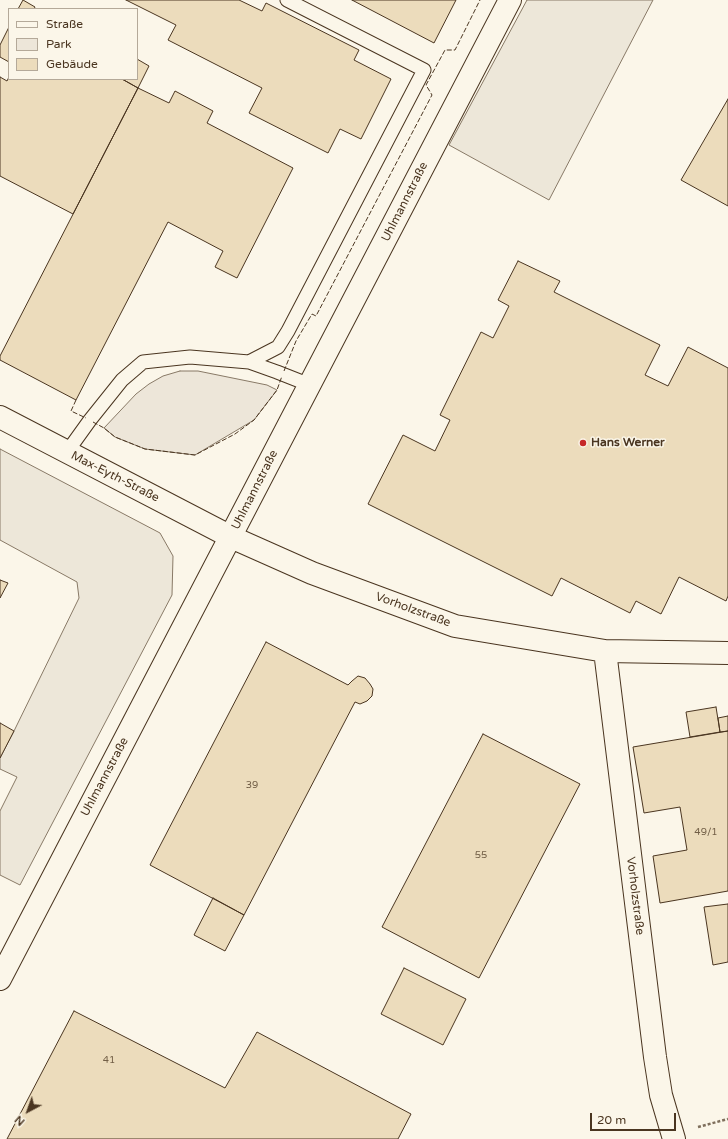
<!DOCTYPE html>
<html>
<head>
<meta charset="utf-8">
<style>
  body { margin:0 }
  #map { position:relative; width:728px; height:1139px; overflow:hidden; background:#fbf6e9; font-family:"Varela Round",sans-serif }
  canvas { display:block }
  .legend { position:absolute; left:8px; top:8px; width:130px; height:72px; box-sizing:border-box; background:#fbf6e9; border:1px solid #b4a999; margin:0; padding:5px 7px; list-style:none; font-size:12px; color:#4a3520 }
  .legend li { display:flex; align-items:center; gap:8px; height:20px }
  .legend b { width:20px; border:1px solid #b4a999 }
  .north { position:absolute; left:8px; top:1091px; width:40px; height:40px; -webkit-text-stroke:3px #fbf6e9; paint-order:stroke; rotate:221deg; font-size:11px; font-weight:700; line-height:16px; text-align:center; color:#4a3520 }
  .north::after { content:''; display:block; margin:auto; width:14px; height:18px; background:#4a3520; clip-path:polygon(50% 0,100% 100%,50% 72%,0 100%) }
  .scale { position:absolute; left:590px; top:1113px; width:86px; height:18px; box-sizing:border-box; border:2px solid #4a3520; border-top:0; padding-left:5px; font-size:12px; line-height:14px; white-space:nowrap; color:#4a3520; -webkit-text-stroke:3px #fbf6e9; paint-order:stroke }
</style>
</head>
<body>
<div id="map">
<canvas width="728" height="1139"></canvas>
<ul class="legend">
<li><b style="height:5px;background:#fbf6e9"></b>Straße</li>
<li><b style="height:11px;background:#ede6d9"></b>Park</li>
<li><b style="height:11px;background:#ecdcbc"></b>Gebäude</li>
</ul>
<div class="north">N</div>
<div class="scale">20 m</div>
</div>
<script>
const c = document.querySelector('canvas').getContext('2d');
c.lineJoin = 'round';
function fill(path, color) {
  c.fillStyle = color;
  c.fill(path, 'evenodd');
}
function shape(rows) {
  const path = new Path2D();
  for (const r of rows) {
    path.moveTo(r[0], r[1]);
    for (let i = 2; i < r.length; i += 2) path.lineTo(r[i], r[i + 1]);
  }
  return path;
}
function stroke(path, color, width, dash) {
  c.strokeStyle = color;
  c.lineWidth = width;
  c.lineCap = dash ? 'butt' : 'round';
  c.setLineDash(dash || []);
  c.stroke(path);
}
function drawText(font, color, halo, rows, align = 'center') {
  c.font = font + ' "Varela Round",sans-serif';
  c.lineWidth = 3;
  c.setLineDash([]);
  c.textBaseline = 'middle';
  c.strokeStyle = halo;
  c.fillStyle = color;
  for (const [text, x, y, turn = 0] of rows) {
    c.save();
    c.translate(x, y);
    c.rotate((+turn || 0) * Math.PI / 180);
    c.textAlign = isNaN(turn) ? turn : align;
    if (halo) c.strokeText(text, 0, 0);
    c.fillText(text, 0, 0);
    c.restore();
  }
}
const green = shape([
  [180,371,198,371,267,385,277,390,254,420,195,455,145,449,115,437,104,428,136,394,149,384,163,376,180,371]
]);
fill(green, '#ede6d9');
stroke(green, '#887966', 1);
const parking = shape([
  [527,0,653,0,549,200,449,145,527,0],
  [0,449,160,533,173,556,172,595,20,885,0,875,0,811,17,777,0,769,0,758,14,731,79,598,77,582,0,540,0,449]
]);
fill(parking, '#ede7d9');
stroke(parking, '#887966', 1);
const building = shape([
  [23,0,35,7,34,9,18,9,23,0],
  [126,0,239,0,262,11,266,3,359,50,354,60,391,79,361,139,340,129,328,153,249,113,262,88,168,40,176,25,126,0],
  [352,0,456,0,434,43,352,0],
  [9,27,9,62,0,57,0,45,9,27],
  [137,59,149,66,138,88,122,79,137,79,137,59],
  [0,77,7,81,9,77,9,79,122,79,138,88,73,214,0,176,0,77],
  [138,88,169,103,175,91,213,111,207,123,293,168,237,278,215,267,223,251,168,222,76,400,0,360,0,356,138,88],
  [728,99,728,206,681,180,728,99],
  [518,261,560,281,554,292,660,345,645,375,668,386,688,347,728,368,728,596,726,601,679,577,661,614,636,601,630,613,561,578,552,596,368,504,403,435,435,451,450,420,440,415,481,332,493,338,509,306,498,300,518,261],
  [0,580,8,583,0,598,0,580],
  [266,642,348,685,352,681,358,676,365,678,370,684,373,689,372,696,367,701,360,704,355,702,244,915,150,865,266,642],
  [716,707,720,732,690,737,686,712,716,707],
  [728,716,728,731,720,732,718,718,728,716],
  [0,723,14,731,0,758,0,723],
  [728,731,728,891,660,903,653,856,687,850,680,807,644,813,633,747,728,731],
  [483,734,580,784,479,978,382,927,483,734],
  [213,898,244,915,225,951,194,935,213,898],
  [728,904,728,962,713,965,704,907,728,904],
  [404,968,466,999,443,1045,381,1014,404,968],
  [74,1011,225,1088,257,1032,411,1114,398,1139,7,1139,74,1011]
]);
fill(building, '#ecdcbc');
stroke(building, '#4a3520', 1);
const service = shape([
  [249,362,277,372,310,385],
  [67,452,90,420,122,380,143,362,190,357,249,362,278,347,288,331,424,70,287,0]
]);
const minor = shape([
  [0,417,231,537,312,573,455,626,605,651,728,653],
  [605,651,655,1057,661,1095,674,1139],
  [0,979,510,0]
]);
stroke(service, '#4a3520', 15);
stroke(minor, '#4a3520', 24);
stroke(shape([
  [698,1127,728,1119]
]), '#7f6f5c', 2.5, [3, 2]);
stroke(service, '#fbf6e9', 13);
stroke(minor, '#fbf6e9', 22);
stroke(shape([
  [284,371,296,341,312,314,316,316,432,95,426,85,445,50,455,50,480,0],
  [76,400,71,411,86,418],
  [93,422,104,428,115,437,145,449,195,455,235,434,254,420,277,390,282,376]
]), '#4a3520', 1, [5, 2]);
for (const [x, y, r, color] of [
  [583,443,4,"#c62828"]
]) {
  const dot = new Path2D();
  dot.arc(x, y, r, 0, 2 * Math.PI);
  c.fillStyle = color;
  c.fill(dot);
  stroke(dot, '#fbf6e9', 1.5);
}
drawText('10px', '#725f47', null, [
  ["39",252,785],
  ["49/1",706,832],
  ["55",481,855],
  ["41",109,1060]
]);
drawText('12px', '#4a3520', '#fbf6e9', [
  ["Uhlmannstraße",405,202,-63],
  ["Max-Eyth-Straße",115,477,27],
  ["Uhlmannstraße",255,490,-63],
  ["Vorholzstraße",413,610,20],
  ["Uhlmannstraße",105,777,-62],
  ["Vorholzstraße",635,896,83]
]);
drawText('bold 12px', '#4a3520', '#fbf6e9', [
  ["Hans Werner",591,443]
], 'left');
</script>
</body>
</html>
